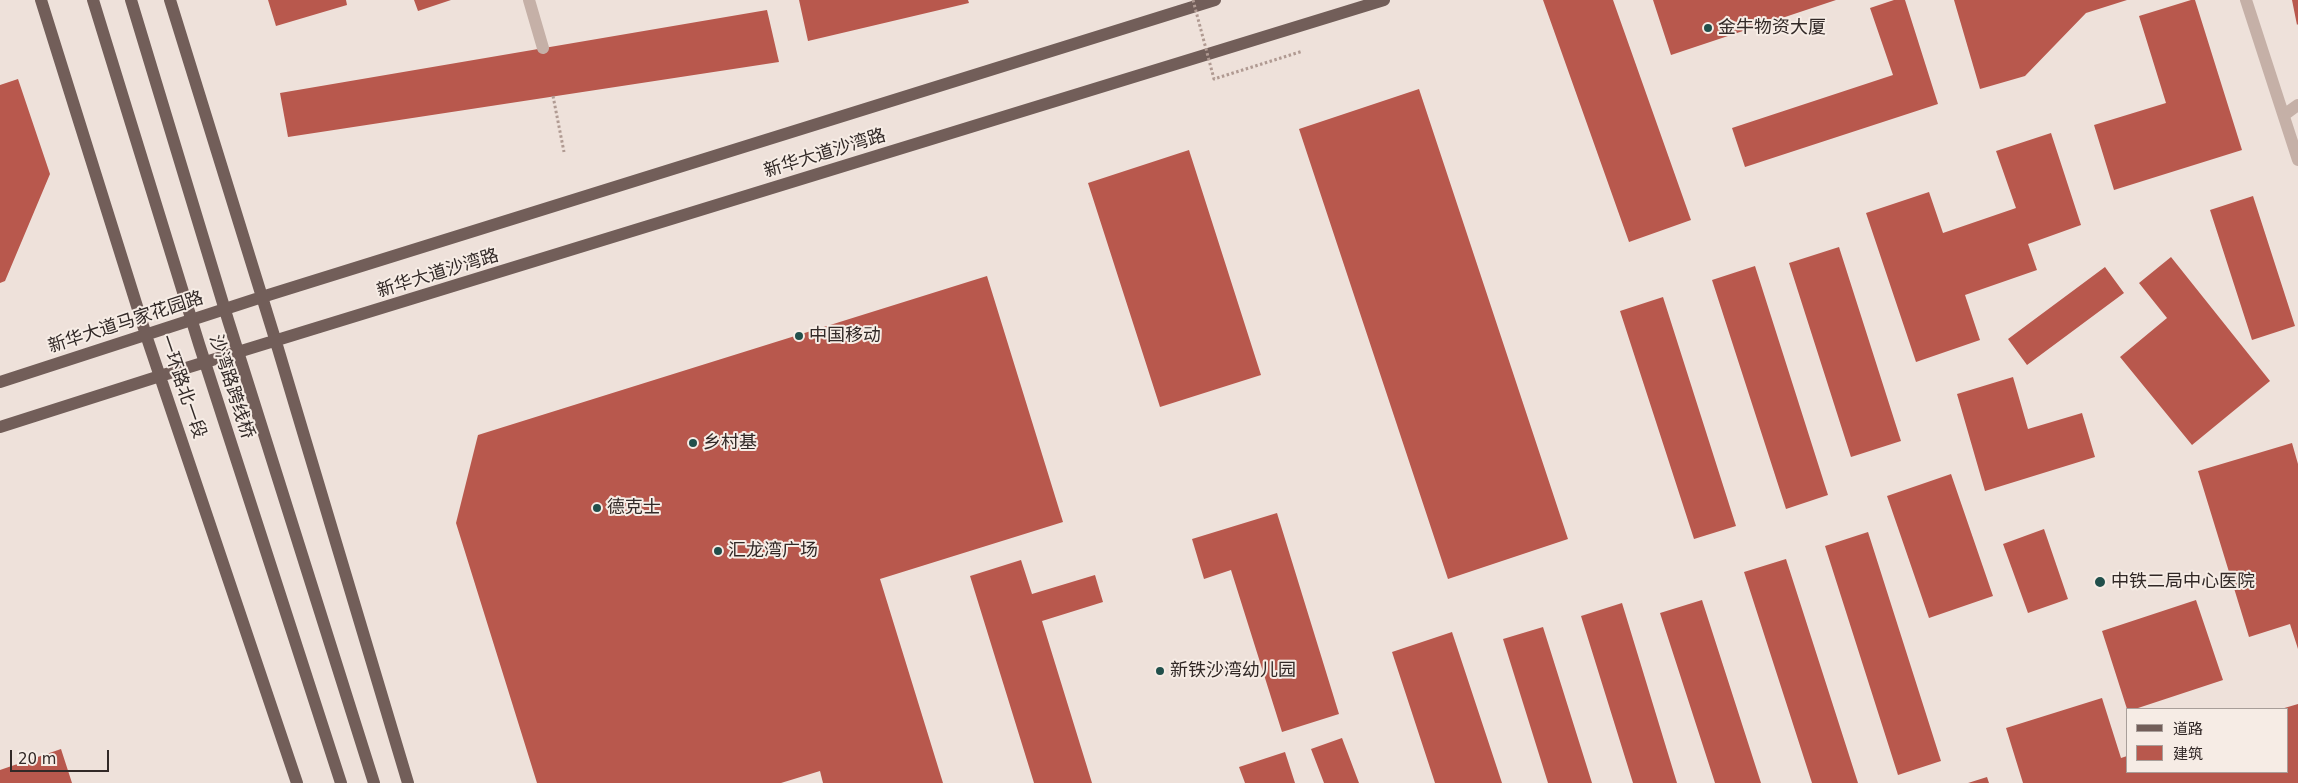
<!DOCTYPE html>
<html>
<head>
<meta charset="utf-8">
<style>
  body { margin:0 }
  #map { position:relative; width:2298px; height:783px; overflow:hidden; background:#eee1da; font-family:"DejaVu Sans","Noto Sans SC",sans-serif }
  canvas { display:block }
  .legend { position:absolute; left:2126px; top:708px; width:162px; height:65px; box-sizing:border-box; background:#f6ece5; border:1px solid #a89e99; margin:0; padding:6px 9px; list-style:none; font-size:15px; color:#322927 }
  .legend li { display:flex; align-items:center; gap:10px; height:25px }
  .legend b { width:25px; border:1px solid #a89e99 }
  .scale { position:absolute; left:10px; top:750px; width:99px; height:22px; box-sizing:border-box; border:2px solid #322927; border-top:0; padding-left:6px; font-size:15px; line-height:18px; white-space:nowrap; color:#322927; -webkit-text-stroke:4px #f6ece5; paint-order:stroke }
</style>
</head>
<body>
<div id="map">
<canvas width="2298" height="783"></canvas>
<ul class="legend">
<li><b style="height:6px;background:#725e59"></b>道路</li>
<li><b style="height:14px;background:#b8584d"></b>建筑</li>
</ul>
<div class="scale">20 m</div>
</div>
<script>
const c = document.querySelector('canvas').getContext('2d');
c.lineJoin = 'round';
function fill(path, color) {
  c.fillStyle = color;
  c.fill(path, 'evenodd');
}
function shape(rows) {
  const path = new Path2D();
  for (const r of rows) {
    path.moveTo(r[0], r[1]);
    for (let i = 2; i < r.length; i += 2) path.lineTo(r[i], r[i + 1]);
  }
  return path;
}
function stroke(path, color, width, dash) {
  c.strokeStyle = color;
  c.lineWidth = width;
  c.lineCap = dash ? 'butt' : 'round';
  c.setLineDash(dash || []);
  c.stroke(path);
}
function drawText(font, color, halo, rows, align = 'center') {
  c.font = font + ' "DejaVu Sans","Noto Sans SC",sans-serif';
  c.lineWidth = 4;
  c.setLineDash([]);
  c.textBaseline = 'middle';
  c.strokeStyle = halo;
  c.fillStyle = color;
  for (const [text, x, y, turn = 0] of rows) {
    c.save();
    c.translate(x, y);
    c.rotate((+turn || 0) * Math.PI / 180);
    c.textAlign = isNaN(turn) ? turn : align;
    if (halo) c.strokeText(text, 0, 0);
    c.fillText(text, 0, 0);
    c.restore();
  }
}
fill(shape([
  [268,0,346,0,347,5,276,26],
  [414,0,451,0,418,11],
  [799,0,968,0,969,3,808,41],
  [1543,0,1613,0,1691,220,1629,242],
  [1653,0,1836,0,1671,55],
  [1894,0,1905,0,1938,104,1745,167,1732,128,1893,75,1870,8],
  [1954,0,2127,0,2086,13,2025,76,1980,89],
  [2191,0,2195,0,2242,150,2114,190,2094,125,2166,103,2139,16],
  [2292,0,2298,0,2298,24,2297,25],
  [767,10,779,62,288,137,280,93],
  [18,79,50,174,5,281,0,283,0,85],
  [1419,89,1568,539,1448,579,1299,129],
  [2051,133,2081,225,2028,244,2037,270,1965,295,1980,340,1916,362,1866,213,1929,192,1943,233,2016,208,1996,151],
  [1189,150,1261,375,1160,407,1088,183],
  [2253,196,2295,326,2252,340,2210,210],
  [1839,247,1901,441,1851,457,1789,263],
  [2171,257,2270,381,2192,445,2120,357,2167,318,2139,283],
  [1755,266,1828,495,1786,509,1712,280],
  [2105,267,2124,293,2027,365,2008,339],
  [987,276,1063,522,880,579,943,783,823,783,820,771,781,783,537,783,456,523,478,435],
  [1663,297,1736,526,1694,539,1620,311],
  [2013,377,2028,429,2082,413,2095,457,1985,491,1957,394],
  [2292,443,2298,464,2298,649,2290,624,2249,637,2198,471],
  [1951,474,1993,596,1929,618,1887,496],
  [1277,513,1339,714,1282,732,1231,570,1204,579,1192,539],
  [2044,529,2068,599,2028,613,2003,544],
  [1868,532,1941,761,1898,775,1825,546],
  [1786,559,1858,783,1812,783,1744,572],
  [1021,560,1032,594,1095,575,1103,602,1042,621,1092,783,1034,783,970,576],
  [1702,600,1761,783,1715,783,1660,613],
  [2196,600,2223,680,2135,709,2127,709,2102,631],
  [1622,603,1677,783,1633,783,1581,616],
  [1543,627,1592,783,1548,783,1503,639],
  [1452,632,1502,783,1435,783,1392,652],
  [2102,698,2121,758,2127,756,2127,772,2287,772,2287,709,2281,709,2298,704,2298,783,2023,783,2006,728],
  [1342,738,1359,783,1324,783,1311,749],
  [61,749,72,783,0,783,0,770],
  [1285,752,1295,783,1245,783,1239,767],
  [1987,777,1989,783,1968,783]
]), '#b8584d');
stroke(shape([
  [553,96,564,152]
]), '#b09a92', 3, [2.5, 2.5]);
stroke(shape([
  [529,0,543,48],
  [2246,0,2298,160],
  [2284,115,2298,105]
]), '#c5b0a7', 12);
stroke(shape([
  [41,0,146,335,297,783],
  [170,0,276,342,408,783],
  [0,382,262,297,1215,0],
  [0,427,160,376,1384,0]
]), '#725e59', 12);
stroke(shape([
  [1193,0,1214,79,1303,51]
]), '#b09a92', 3, [2.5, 2.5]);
stroke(shape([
  [93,0,199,344,341,783],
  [131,0,228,320,374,783]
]), '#725e59', 12);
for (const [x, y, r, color] of [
  [1708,28,5,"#214f4b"],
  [799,336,5,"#214f4b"],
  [693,443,5,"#214f4b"],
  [597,508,5,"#214f4b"],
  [718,551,5,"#214f4b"],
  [2100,582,6,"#214f4b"],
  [1160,671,5,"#214f4b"]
]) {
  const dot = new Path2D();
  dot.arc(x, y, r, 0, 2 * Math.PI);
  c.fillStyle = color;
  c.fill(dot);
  stroke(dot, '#f6ece5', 2);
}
drawText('18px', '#322927', '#f6ece5', [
  ["金牛物资大厦",1718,28],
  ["中国移动",809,336],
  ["乡村基",703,443],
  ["德克士",607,508],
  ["汇龙湾广场",728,551],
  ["中铁二局中心医院",2111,582],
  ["新铁沙湾幼儿园",1170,671]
], 'left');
drawText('18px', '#322927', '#f6ece5', [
  ["新华大道沙湾路",825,154,-17],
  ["新华大道沙湾路",438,274,-17],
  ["新华大道马家花园路",126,323,-18],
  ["一环路北一段",182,387,71],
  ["沙湾路跨线桥",231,387,72]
]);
</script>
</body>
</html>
